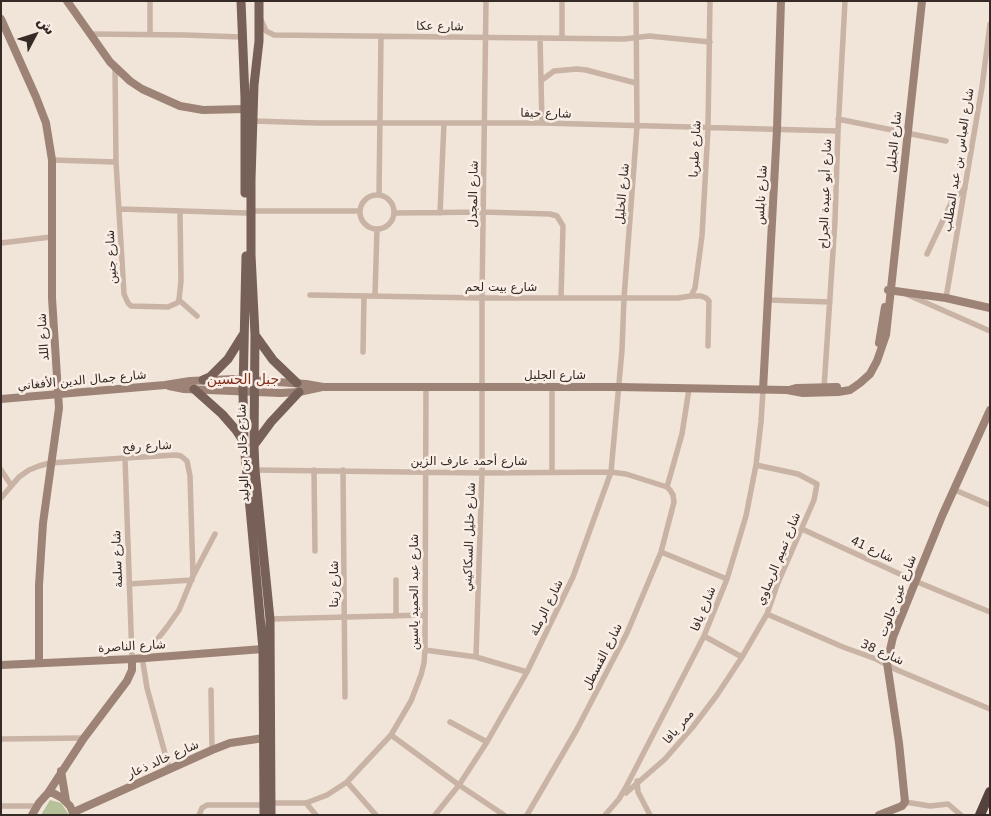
<!DOCTYPE html>
<html>
<head>
<meta charset="utf-8">
<style>
  body { margin:0 }
  #map { position:relative; width:991px; height:816px; overflow:hidden; background:#f1e4d9; font-family:"DejaVu Sans","Noto Naskh Arabic",sans-serif }
  canvas { display:block }
  .frame { position:absolute; inset:0; border:2px solid #352a26; pointer-events:none }
  .north { position:absolute; left:10px; top:10px; width:50px; height:50px; -webkit-text-stroke:4px #f9eee5; paint-order:stroke; rotate:50deg; font-size:14px; font-weight:700; line-height:20px; text-align:center; color:#352a26 }
  .north::after { content:''; display:block; margin:auto; width:18px; height:22px; background:#352a26; clip-path:polygon(50% 0,100% 100%,50% 72%,0 100%) }
</style>
</head>
<body>
<div id="map">
<canvas width="991" height="816"></canvas>
<div class="frame"></div>
<div class="north">ش</div>
</div>
<script>
const c = document.querySelector('canvas').getContext('2d');
c.lineJoin = 'round';
function fill(path, color) {
  c.fillStyle = color;
  c.fill(path, 'evenodd');
}
function shape(rows) {
  const path = new Path2D();
  for (const r of rows) {
    if (r.length === 3) {
      path.moveTo(r[0] + r[2], r[1]);
      path.arc(r[0], r[1], r[2], 0, 2 * Math.PI);
      continue;
    }
    path.moveTo(r[0], r[1]);
    for (let i = 2; i < r.length; i += 2) path.lineTo(r[i], r[i + 1]);
  }
  return path;
}
function stroke(path, color, width, dash) {
  c.strokeStyle = color;
  c.lineWidth = width;
  c.lineCap = dash ? 'butt' : 'round';
  c.setLineDash(dash || []);
  c.stroke(path);
}
function drawText(font, color, halo, rows, align = 'center') {
  c.font = font + ' "DejaVu Sans","Noto Naskh Arabic",sans-serif';
  c.lineWidth = 5;
  c.setLineDash([]);
  c.textBaseline = 'middle';
  c.strokeStyle = halo;
  c.fillStyle = color;
  for (const [text, x, y, turn = 0] of rows) {
    c.save();
    c.translate(x, y);
    c.rotate((+turn || 0) * Math.PI / 180);
    c.textAlign = isNaN(turn) ? turn : align;
    if (halo) c.strokeText(text, 0, 0);
    c.fillText(text, 0, 0);
    c.restore();
  }
}
fill(shape([
  [50,800,61,803,69,815,41,815]
]), '#b6c099');
stroke(shape([
  [150,1,150,34],
  [261,20,266,31,274,35,624,39,649,36,710,42],
  [90,34,185,35,241,37],
  [540,38,542,123],
  [562,38,562,1],
  [115,67,116,162,124,294,128,303,131,306,168,307,177,303,179,300,181,281,180,212],
  [542,80,554,71,577,69,586,70,636,83],
  [838,119,946,141],
  [253,121,317,123,542,123,838,131],
  [52,160,116,162],
  [379,195,381,36],
  [377,212,17],
  [120,209,246,213],
  [251,211,360,211],
  [394,213,483,212,550,214,557,216,563,226,561,298],
  [440,213,444,123],
  [1,243,51,237],
  [927,254,953,199,965,188],
  [906,294,990,331],
  [310,295,482,298,678,298,691,296,701,296,706,298,709,301,708,346],
  [375,296,377,229],
  [691,296,695,288,702,236,708,128,710,1],
  [946,298,982,87,990,24],
  [179,300,197,316],
  [768,300,830,302],
  [363,352,364,296],
  [824,388,835,221,838,131,845,1],
  [125,458,132,659],
  [1,470,11,485],
  [255,470,482,473,611,472,626,474,667,487,670,490,673,495,674,502,661,552,627,633,576,731,527,815],
  [314,470,315,551],
  [343,470,345,697],
  [552,472,552,388],
  [667,487,682,434,689,389],
  [955,490,990,505],
  [1,498,19,477,29,470,39,466,50,463,125,458,176,455,181,456,187,461,190,476,193,576],
  [802,529,915,581,990,612],
  [661,552,727,579],
  [396,580,396,616],
  [129,584,192,580],
  [767,614,843,647,876,659,897,670,990,709],
  [270,619,425,615],
  [704,636,742,657],
  [425,650,476,657,527,672],
  [476,657,482,473,482,298,486,1],
  [211,690,212,750],
  [450,722,487,742],
  [391,735,459,785,504,815],
  [1,739,84,738],
  [169,768,147,688,143,663,145,655,167,627,179,610,193,576,215,534],
  [637,781,638,792,650,815],
  [347,782,376,815],
  [626,793,665,759,692,728,717,695,742,657,767,614,777,585,814,500,817,484,798,474,756,465],
  [905,802,930,806,948,804,961,815],
  [272,803,306,803,327,795,347,782,391,735,411,701,421,675,424,663,425,650,426,387],
  [306,803,316,815],
  [1,806,37,806],
  [199,815,202,808,207,805,264,805],
  [435,815,459,785,487,742,527,672,573,577,611,472,622,350,624,298,637,126,636,1],
  [605,815,619,799,626,787,704,636,727,579,746,516,756,465,761,422,763,390]
]), '#c9b3a5', 5.5);
stroke(shape([
  [67,1,110,62,130,81,142,89,180,106,203,110,245,109],
  [1,19,36,97,46,123,52,160,52,298,59,408,43,523,39,585,39,662],
  [888,290,946,298,990,308],
  [879,343,885,307],
  [169,386,184,389,280,393,299,392,322,387],
  [763,390,777,129,781,1],
  [789,390,796,388,837,387],
  [1,399,165,385,190,381,234,379,306,384,323,387,618,387,787,390,803,393,838,392,850,390,860,383,870,374,877,361,886,335,922,1],
  [1,665,132,659,263,649],
  [61,771,66,801],
  [48,793,53,793,62,798,70,806,74,815],
  [74,812,212,750,230,743,264,738],
  [32,815,39,803,48,793,84,738,127,681,132,670,132,659],
  [879,815,902,806,905,802,899,743,887,663,893,637,942,516,990,410]
]), '#9d8276', 8);
stroke(shape([
  [241,1,245,98,245,193],
  [259,1,259,41,254,85,251,179,251,255,255,335,254,445,255,470,270,619,271,815],
  [246,256,243,391,244,443,263,649,264,815],
  [255,335,273,360,297,383],
  [203,380,210,377,228,359,243,335],
  [194,389,222,414,236,430,244,442],
  [254,445,271,422,299,392]
]), '#776057', 9);
stroke(shape([
  [980,815,990,792]
]), '#56433d', 10);
drawText('12px', '#352a26', '#f9eee5', [
  ["شارع عكا",440,27,1],
  ["شارع حيفا",546,114,1],
  ["شارع الجليل",895,142,-84],
  ["شارع طبريا",696,149,-87],
  ["شارع العباس بن عبد المطلب",959,160,-81],
  ["شارع المجدل",474,194,-89],
  ["شارع الخليل",623,194,-85],
  ["شارع أبو عبيدة الجراح",826,194,-88],
  ["شارع نابلس",762,195,-87],
  ["شارع جنين",112,257,-93],
  ["شارع بيت لحم",501,288],
  ["شارع اللد",44,337,-94],
  ["شارع الجليل",555,376],
  ["شارع جمال الدين الأفغاني",82,381,-5],
  ["شارع رفح",147,447,-3],
  ["شارع خالد بن الوليد",244,453,-92],
  ["شارع أحمد عارف الزين",469,462],
  ["شارع خليل السكاكيني",470,537,-88],
  ["شارع 41",872,550,25],
  ["شارع سلمة",118,559,-92],
  ["شارع تميم الريماوي",779,559,-68],
  ["شارع زيتا",335,584,-90],
  ["شارع عبد الحميد ياسين",415,592,-90],
  ["شارع عين جالوت",898,596,-69],
  ["شارع الرملة",547,608,-64],
  ["شارع يافا",704,609,-68],
  ["شارع الناصرة",132,647,-3],
  ["شارع 38",882,653,24],
  ["شارع القسطل",603,657,-63],
  ["ممر يافا",679,727,-50],
  ["شارع خالد ذعار",163,760,-24]
]);
drawText('14px', '#84301f', '#f9eee5', [
  ["جبل الحسين",243,380]
]);
</script>
</body>
</html>
